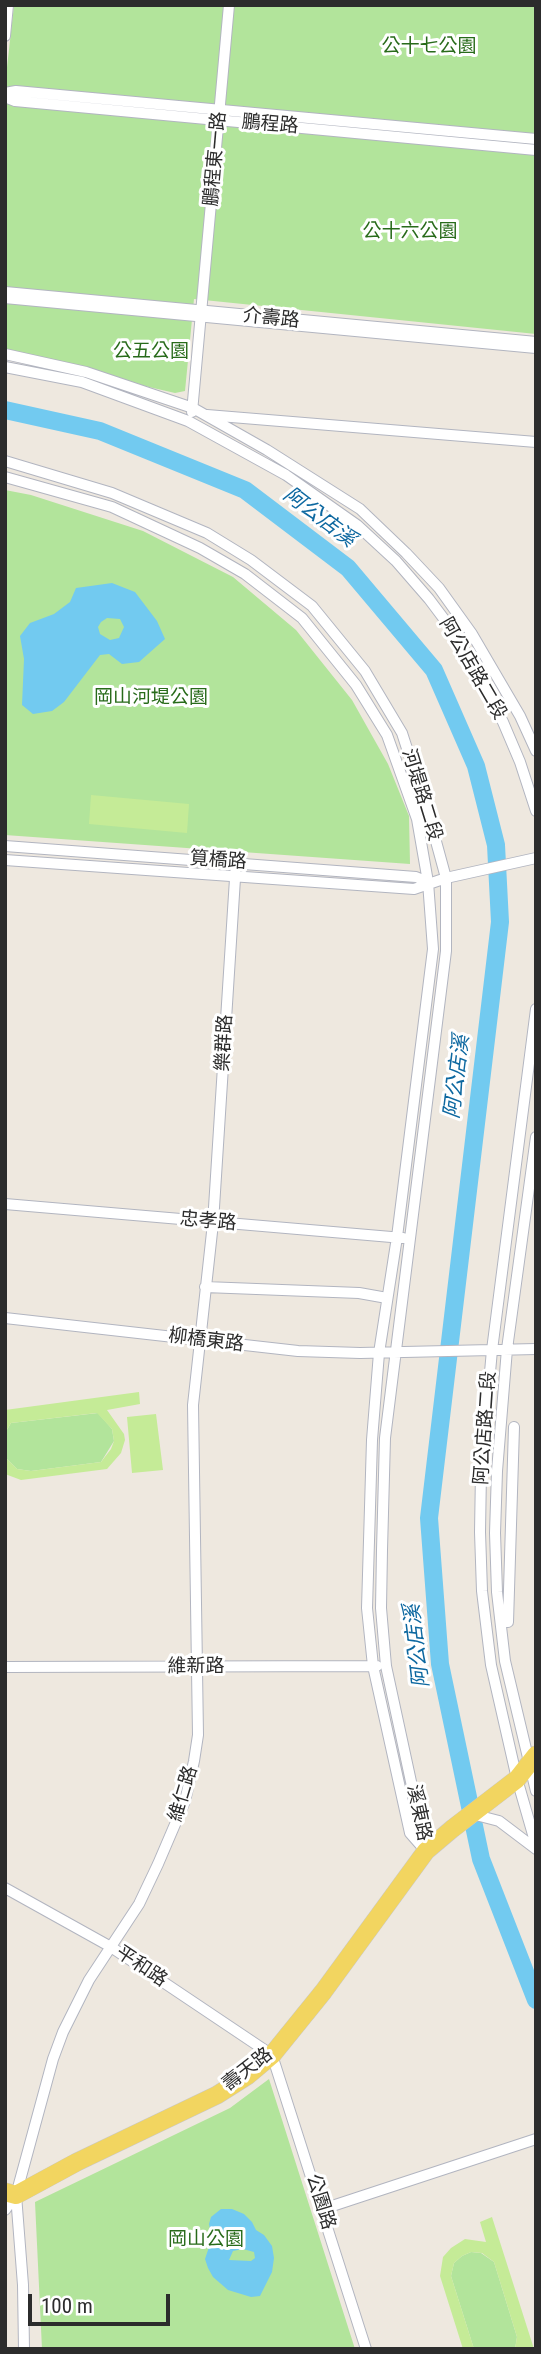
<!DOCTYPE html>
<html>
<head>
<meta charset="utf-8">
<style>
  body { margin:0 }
  #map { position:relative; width:541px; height:2354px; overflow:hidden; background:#eee8df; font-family:"Roboto Condensed",sans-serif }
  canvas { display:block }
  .frame { position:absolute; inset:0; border:7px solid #2c2c2c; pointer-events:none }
  .scale { position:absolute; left:28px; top:2294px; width:142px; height:32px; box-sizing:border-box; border:4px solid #2c2c2c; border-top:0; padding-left:9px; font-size:21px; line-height:24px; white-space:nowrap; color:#2c2c2c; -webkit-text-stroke:5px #fff; paint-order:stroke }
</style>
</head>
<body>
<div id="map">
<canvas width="541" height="2354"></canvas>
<div class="frame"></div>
<div class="scale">100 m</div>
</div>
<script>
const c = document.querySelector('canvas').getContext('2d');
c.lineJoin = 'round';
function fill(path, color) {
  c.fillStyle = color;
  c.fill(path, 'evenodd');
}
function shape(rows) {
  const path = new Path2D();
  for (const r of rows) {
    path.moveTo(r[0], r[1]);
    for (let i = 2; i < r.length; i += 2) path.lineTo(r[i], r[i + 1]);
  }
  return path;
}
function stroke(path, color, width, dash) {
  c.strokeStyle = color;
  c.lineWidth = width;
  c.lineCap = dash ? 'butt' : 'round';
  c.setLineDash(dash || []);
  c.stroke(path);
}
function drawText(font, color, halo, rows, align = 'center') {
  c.font = font + ' "Roboto Condensed","Noto Sans TC",sans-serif';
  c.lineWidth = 6;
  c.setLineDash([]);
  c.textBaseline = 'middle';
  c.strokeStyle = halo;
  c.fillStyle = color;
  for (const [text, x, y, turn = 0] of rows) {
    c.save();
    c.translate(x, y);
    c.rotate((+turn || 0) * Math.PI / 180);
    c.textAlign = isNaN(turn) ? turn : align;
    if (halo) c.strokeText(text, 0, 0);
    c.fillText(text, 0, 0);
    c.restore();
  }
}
fill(shape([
  [14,5,536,5,536,334,194,299,185,391,175,393,5,354,5,85],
  [5,490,31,495,143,531,233,577,296,630,352,700,388,764,409,816,410,864,5,835],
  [98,1413,112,1429,114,1441,101,1462,31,1471,17,1469,5,1457,5,1433,11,1423],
  [269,2079,355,2349,42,2349,35,2202,230,2108],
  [471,2252,481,2253,494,2262,517,2337,515,2349,474,2349,451,2276,454,2263,462,2256]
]), '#b2e49b');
fill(shape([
  [91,795,189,804,187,833,89,824],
  [139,1392,140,1404,107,1410,124,1434,125,1440,121,1453,107,1469,21,1480,5,1474,5,1457,17,1469,31,1471,101,1462,111,1449,114,1441,112,1429,97,1413,11,1423,5,1433,5,1410],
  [156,1414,163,1470,132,1473,127,1417],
  [492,2217,534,2349,515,2349,517,2337,494,2262,482,2253,471,2252,462,2256,454,2263,451,2276,474,2349,463,2349,440,2276,443,2257,451,2248,465,2239,486,2242,480,2222]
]), '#c5eb97');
fill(shape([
  [112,583,135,592,157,621,165,639,139,662,122,664,109,654,100,655,64,702,52,711,33,714,22,705,24,659,20,636,30,623,54,614,70,602,76,588],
  [107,618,120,619,124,627,119,638,110,640,100,634,98,627,101,622],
  [221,2209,232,2209,244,2214,252,2222,256,2230,264,2235,272,2246,274,2258,272,2272,260,2296,251,2297,228,2290,213,2277,208,2268,205,2259,212,2238,209,2224,211,2217],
  [243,2249,254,2252,255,2258,251,2261,229,2260,233,2251]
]), '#72caf0');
stroke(shape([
  [5,410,100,431,245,490,348,568,434,670,476,766,496,845,500,922,429,1518,440,1664,481,1859,536,2000]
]), '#72caf0', 18);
const street = shape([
  [5,36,8,5],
  [5,93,16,91,536,139],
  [5,97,15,101,536,150],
  [5,354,86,372,193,408,267,450,360,509,406,553,439,588,472,634,520,716,536,751],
  [5,367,82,382,188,421,286,475,357,525,396,561,429,599,456,635,503,722,520,762,536,811],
  [192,412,229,5],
  [207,415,536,442],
  [5,461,112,493,207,533,251,560,312,606,365,671,402,733,431,823,446,878,446,951,385,1438,382,1550,381,1608,386,1666,426,1851],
  [5,477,112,507,200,548,245,574,302,618,356,685,387,735,417,819,428,882,433,949,397,1237,379,1353,372,1440,367,1608,373,1666,410,1833,424,1849],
  [5,846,416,877,428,882],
  [5,860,414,889,446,878,536,858],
  [536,1009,492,1350,481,1472,480,1532,482,1591,491,1665,517,1779,536,1845],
  [536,1137,507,1349,497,1471,495,1533,497,1592,505,1661,536,1791],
  [5,1204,403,1238],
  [205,1287,359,1293,387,1298],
  [5,1318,298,1351,360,1353,536,1349],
  [508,1622,514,1427],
  [5,1667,377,1666],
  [472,1814,499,1821,536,1849],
  [5,1888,111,1947,272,2055,366,2349],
  [16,2195,23,2285,24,2349],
  [323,2209,536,2139],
  [5,2210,16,2195,53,2059,63,2032,89,1980,139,1904,158,1864,185,1801,194,1761,198,1735,193,1405,213,1223,236,863]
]);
const secondary = shape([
  [5,295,536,345]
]);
const primary = shape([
  [5,2192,16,2195,77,2162,217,2095,247,2076,272,2055,323,1992,426,1851,452,1829,517,1779,536,1755]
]);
stroke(street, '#b2b5c0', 12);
stroke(secondary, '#b2b5c0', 18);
stroke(primary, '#c8c8c8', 19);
stroke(street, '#fff', 10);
stroke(secondary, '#fff', 16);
stroke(primary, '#f2d560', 18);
drawText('19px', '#286b1a', '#fff', [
  ["公十七公園",429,47],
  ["公十六公園",410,232],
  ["公五公園",151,352],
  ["岡山河堤公園",151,698],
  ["岡山公園",206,2240]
]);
drawText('19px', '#2c2c2c', '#fff', [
  ["鵬程路",270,125,5],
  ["鵬程東一路",216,159,-85],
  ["介壽路",271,319,6],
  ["阿公店路二段",472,669,60],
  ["河堤路二段",421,795,73],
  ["筧橋路",218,861,4],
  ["樂群路",225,1043,-87],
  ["忠孝路",208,1222,5],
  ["柳橋東路",206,1341,7],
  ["阿公店路二段",486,1428,-86],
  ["維新路",196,1667],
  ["維仁路",184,1794,-73],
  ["溪東路",418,1813,78],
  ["平和路",141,1967,34],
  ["壽天路",248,2070,-38],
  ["公園路",320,2202,73]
]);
drawText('italic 21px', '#0d68a0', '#fff', [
  ["阿公店溪",319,518,37],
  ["阿公店溪",458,1077,-83],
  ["阿公店溪",418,1646,-97]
]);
</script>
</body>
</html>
